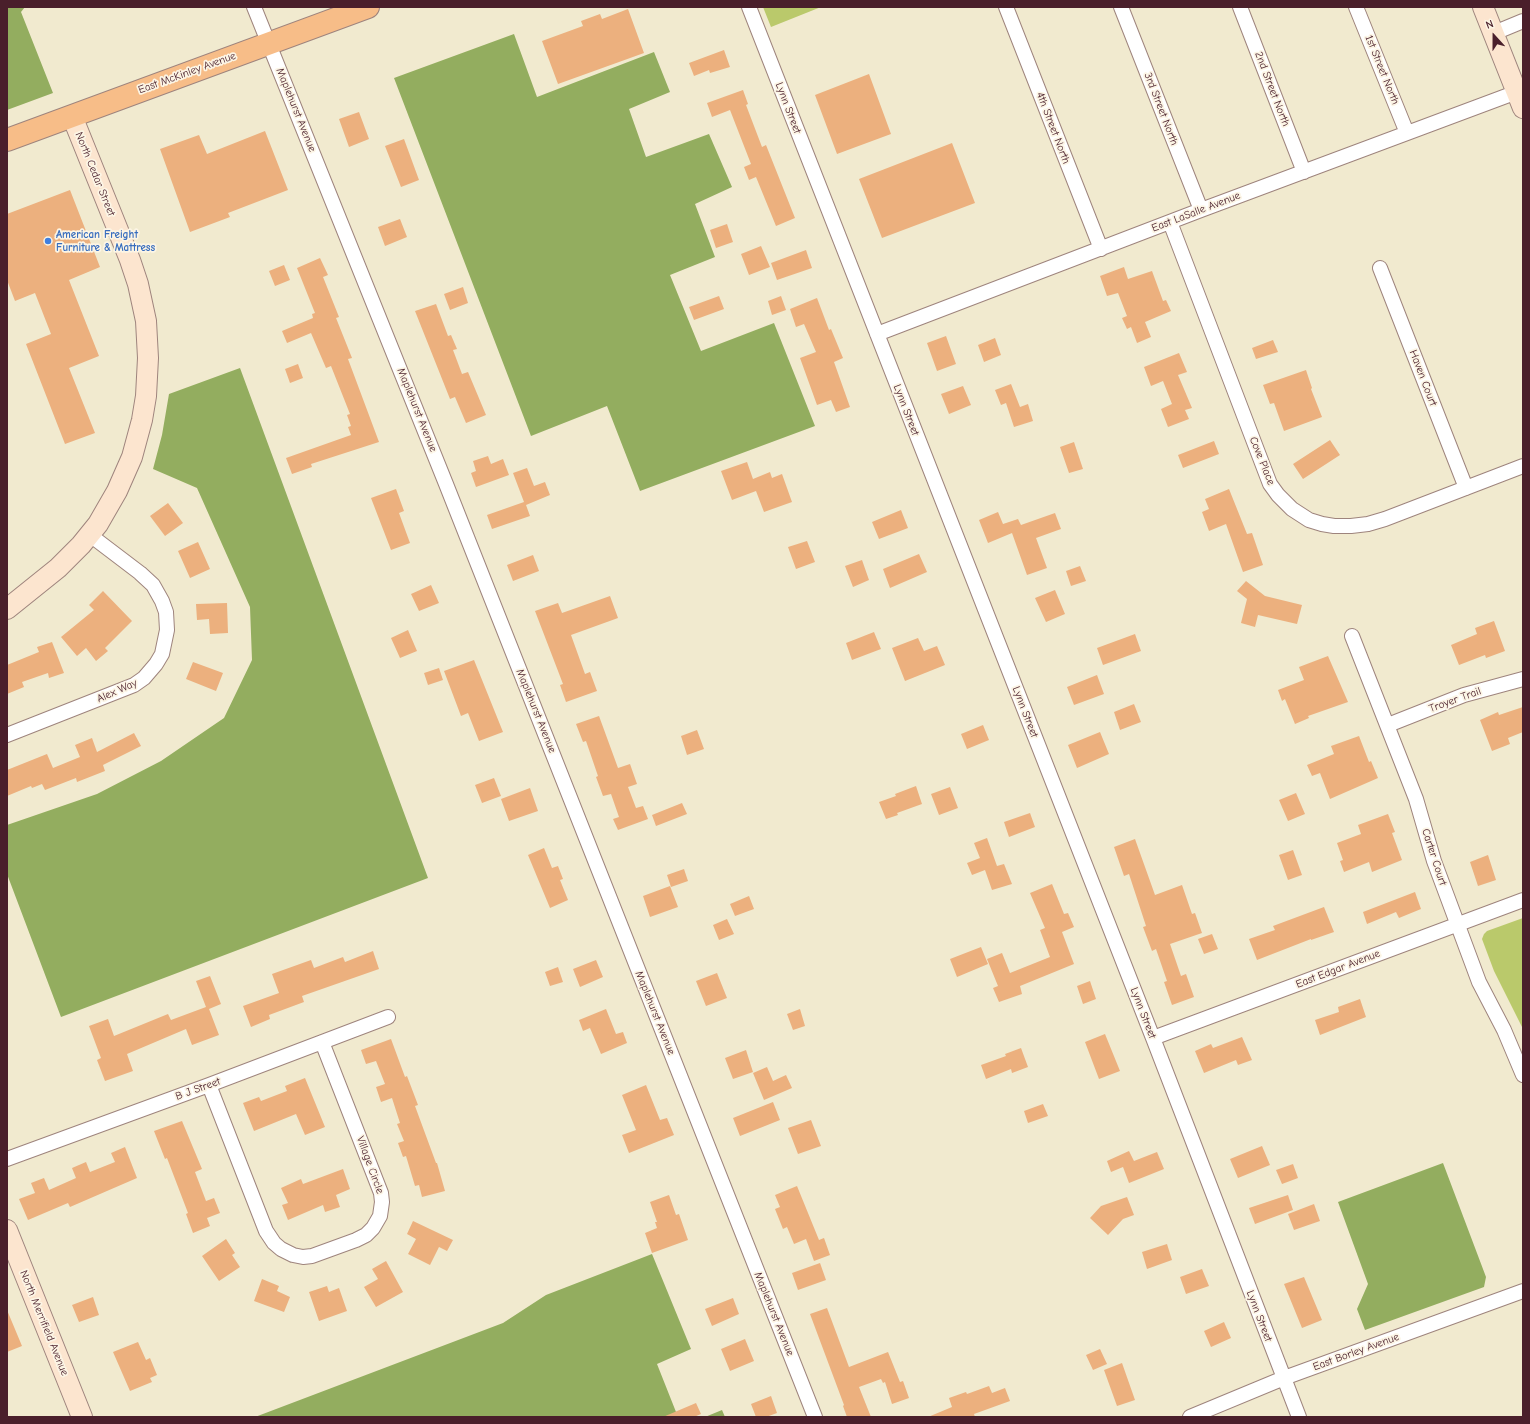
<!DOCTYPE html>
<html>
<head>
<meta charset="utf-8">
<style>
  body { margin:0 }
  #map { position:relative; width:1530px; height:1424px; overflow:hidden; background:#f1eacf; font-family:"Comic Neue",sans-serif }
  canvas { display:block }
  .frame { position:absolute; inset:0; border:8px solid #4a1f2b; pointer-events:none }
  .north { position:absolute; left:1474px; top:16px; width:40px; height:40px; -webkit-text-stroke:3px #fcf5e5; paint-order:stroke; rotate:339deg; font-size:11px; font-weight:700; line-height:16px; text-align:center; color:#4a1f2b }
  .north::after { content:''; display:block; margin:auto; width:14px; height:18px; background:#4a1f2b; clip-path:polygon(50% 0,100% 100%,50% 72%,0 100%) }
</style>
</head>
<body>
<div id="map">
<canvas width="1530" height="1424"></canvas>
<div class="frame"></div>
<div class="north">N</div>
</div>
<script>
const c = document.querySelector('canvas').getContext('2d');
c.lineJoin = 'round';
function fill(path, color) {
  c.fillStyle = color;
  c.fill(path, 'evenodd');
}
function shape(rows) {
  const path = new Path2D();
  for (const r of rows) {
    path.moveTo(r[0], r[1]);
    for (let i = 2; i < r.length; i += 2) path.lineTo(r[i], r[i + 1]);
  }
  return path;
}
function stroke(path, color, width, dash) {
  c.strokeStyle = color;
  c.lineWidth = width;
  c.lineCap = dash ? 'butt' : 'round';
  c.setLineDash(dash || []);
  c.stroke(path);
}
function drawText(font, color, halo, rows, align = 'center') {
  c.font = font + ' "Comic Neue",sans-serif';
  c.lineWidth = 3.5;
  c.setLineDash([]);
  c.textBaseline = 'middle';
  c.strokeStyle = halo;
  c.fillStyle = color;
  for (const [text, x, y, turn = 0] of rows) {
    c.save();
    c.translate(x, y);
    c.rotate((+turn || 0) * Math.PI / 180);
    c.textAlign = isNaN(turn) ? turn : align;
    if (halo) c.strokeText(text, 0, 0);
    c.fillText(text, 0, 0);
    c.restore();
  }
}
fill(shape([
  [763,7,821,7,771,27],
  [1523,918,1523,1029,1494,971,1482,939,1484,934,1487,931]
]), '#bac96b');
fill(shape([
  [7,7,25,7,21,12,53,93,7,110],
  [514,34,537,97,654,52,670,92,629,109,646,157,709,134,732,187,695,204,715,257,670,275,701,351,774,323,815,426,640,491,607,406,531,436,394,78],
  [240,368,428,878,61,1017,7,874,7,825,97,794,161,761,224,718,252,660,250,607,197,488,153,469,162,435,169,394],
  [1443,1163,1486,1277,1484,1287,1365,1330,1357,1309,1368,1284,1338,1202],
  [652,1254,691,1349,657,1364,678,1417,255,1417,503,1323,546,1295],
  [722,1410,725,1417,705,1417]
]), '#93ad5f');
fill(shape([
  [628,9,644,53,558,84,542,41,583,26,581,21,600,14,602,19],
  [724,50,730,67,710,73,709,70,694,76,689,63],
  [869,74,891,134,837,154,815,95],
  [743,90,748,104,746,105,762,147,766,145,795,218,776,226,756,177,749,180,744,167,751,164,730,110,712,117,707,103],
  [359,112,369,139,349,147,339,119],
  [265,131,288,190,228,213,230,217,190,232,160,149,199,135,207,154],
  [404,139,419,180,401,187,385,146],
  [952,143,975,203,882,238,859,179],
  [70,190,100,267,69,280,99,356,69,368,95,433,65,444,26,344,51,334,35,293,15,301,7,280,7,214],
  [400,219,407,237,385,246,378,227],
  [727,224,733,242,716,248,710,230],
  [761,246,770,267,749,275,741,254],
  [806,250,812,268,777,280,771,263],
  [320,258,328,275,323,277,339,317,336,318,352,358,348,359,379,442,311,464,312,467,292,474,286,458,351,435,348,427,351,426,347,415,350,414,331,366,326,368,311,333,287,343,282,331,313,318,312,314,315,313,297,268],
  [284,265,290,280,275,286,269,271],
  [1124,267,1128,279,1152,271,1163,301,1166,300,1171,311,1145,322,1151,337,1137,343,1131,327,1127,329,1122,318,1127,316,1118,293,1107,296,1100,276],
  [463,287,468,303,450,310,444,294],
  [719,296,724,309,694,320,689,307],
  [781,296,786,310,772,315,768,301],
  [817,298,829,330,831,329,843,358,834,362,850,407,836,412,831,400,817,405,800,358,816,352,804,324,796,327,790,309],
  [436,304,448,336,451,335,457,349,453,350,462,374,468,372,486,415,466,423,455,397,450,399,415,311],
  [946,336,956,364,937,371,927,343],
  [995,338,1001,355,984,362,978,345],
  [1273,340,1278,352,1256,359,1252,348],
  [1179,353,1187,372,1178,375,1192,408,1185,410,1189,419,1168,427,1161,409,1172,404,1163,381,1151,386,1144,367],
  [298,364,303,378,290,383,285,369],
  [1306,370,1312,388,1311,389,1322,417,1284,431,1274,403,1270,404,1263,385],
  [1011,384,1020,407,1028,404,1033,421,1014,427,1006,403,1001,405,995,390],
  [963,386,971,405,949,414,941,394],
  [1330,440,1340,455,1303,479,1293,464],
  [1214,441,1219,454,1183,468,1178,455],
  [1074,442,1083,469,1069,473,1060,447],
  [488,456,491,464,503,459,509,475,476,487,471,473,476,471,473,461],
  [747,462,753,479,770,472,772,478,782,474,792,502,764,512,756,491,732,500,721,471],
  [527,468,534,486,545,482,550,495,526,505,530,516,492,529,487,515,524,502,513,473],
  [396,489,404,511,399,513,410,543,391,550,371,498],
  [1229,489,1247,534,1252,533,1263,565,1243,572,1226,524,1209,531,1202,512,1209,509,1205,499],
  [168,503,183,523,165,536,150,516],
  [901,510,908,528,879,539,872,522],
  [998,512,1003,524,1018,519,1021,525,1055,513,1061,529,1036,538,1047,568,1027,575,1012,533,988,543,979,520],
  [807,541,815,562,796,569,788,547],
  [198,542,210,569,190,578,178,551],
  [919,554,927,572,890,588,883,569],
  [533,555,539,571,513,581,507,565],
  [862,560,869,580,853,587,845,566],
  [1080,566,1086,581,1071,586,1066,571],
  [1246,581,1265,596,1302,605,1297,624,1258,615,1255,627,1241,623,1247,599,1237,591],
  [431,585,439,603,419,611,411,594],
  [1055,590,1065,614,1046,622,1035,598],
  [103,591,132,621,105,648,108,651,96,661,86,648,77,656,61,637,94,610,89,605],
  [610,596,618,618,571,635,585,674,590,672,597,691,566,702,560,685,563,684,535,611,558,603,562,613],
  [227,603,228,633,210,634,209,619,197,620,196,604],
  [1494,621,1505,651,1486,658,1485,655,1459,665,1451,645,1477,634,1475,628],
  [408,630,417,651,400,658,391,638],
  [874,632,881,649,852,660,846,643],
  [1135,634,1141,651,1103,665,1097,648],
  [918,638,924,651,937,646,945,665,905,681,892,648],
  [52,642,64,673,49,678,48,673,22,682,24,687,7,694,7,665,39,652,37,647],
  [1328,656,1348,702,1308,716,1309,718,1295,724,1285,699,1282,701,1278,690,1304,680,1299,667],
  [474,660,503,732,479,741,468,713,461,716,444,671],
  [193,662,223,673,216,691,186,679],
  [439,668,443,680,428,685,424,673],
  [1097,675,1104,694,1074,705,1067,687],
  [1134,704,1141,722,1120,730,1114,712],
  [1523,707,1523,732,1508,738,1510,744,1492,751,1480,720,1498,712,1499,715],
  [599,716,618,768,630,764,637,784,628,787,636,808,643,806,648,819,618,830,613,819,619,817,611,794,603,796,596,777,598,776,586,741,583,742,576,724],
  [983,725,989,740,967,749,961,734],
  [697,730,704,749,687,755,681,736],
  [1100,732,1109,754,1077,768,1068,745],
  [134,733,141,746,103,765,105,771,77,782,76,778,45,790,42,784,32,788,31,786,7,796,7,770,47,754,53,768,80,757,75,745,92,738,97,752],
  [1359,736,1369,762,1371,761,1378,778,1330,799,1320,773,1312,776,1307,765,1334,754,1331,746],
  [494,778,501,796,482,803,475,785],
  [916,786,922,804,897,813,898,815,886,819,879,802,896,796,895,794],
  [950,787,958,808,939,815,931,794],
  [530,788,538,811,509,821,501,799],
  [1296,793,1305,814,1288,821,1279,800],
  [682,803,687,814,656,826,652,815],
  [1030,813,1035,827,1009,837,1004,822],
  [1388,814,1395,832,1392,833,1402,860,1372,872,1369,862,1344,872,1340,861,1343,860,1337,843,1361,834,1358,825],
  [987,838,997,866,1004,864,1012,884,992,890,985,870,972,875,967,863,980,858,974,843],
  [1135,839,1155,895,1182,885,1192,914,1195,913,1202,933,1170,944,1181,976,1186,974,1194,997,1172,1005,1164,982,1167,981,1156,949,1152,951,1143,927,1146,926,1129,874,1124,876,1114,847],
  [544,848,552,868,558,866,563,879,560,880,568,900,550,908,528,855],
  [1293,850,1302,875,1288,880,1279,855],
  [1488,855,1496,880,1478,886,1470,862],
  [684,869,688,881,671,887,667,875],
  [1052,884,1064,914,1068,913,1074,927,1062,932,1074,964,1020,986,1022,994,999,1002,993,988,998,986,987,959,1002,953,1010,973,1050,957,1040,930,1045,928,1030,893],
  [670,886,678,907,650,917,643,896],
  [1415,892,1421,909,1399,918,1396,912,1367,924,1363,912],
  [749,896,754,909,735,916,730,904],
  [1324,907,1334,932,1311,940,1311,939,1257,960,1249,939,1275,930,1273,926],
  [727,919,734,934,719,940,713,925],
  [1212,934,1218,949,1204,954,1198,939],
  [981,947,988,964,957,977,950,959],
  [373,951,379,969,302,996,304,1002,269,1015,270,1019,251,1027,243,1006,279,993,272,974,311,960,314,968,343,957,345,962],
  [596,960,603,977,580,987,573,969],
  [558,967,563,982,550,986,545,972],
  [717,973,727,998,706,1006,696,981],
  [210,976,221,1004,209,1009,219,1035,192,1045,186,1029,127,1054,133,1071,105,1081,97,1060,101,1058,89,1026,108,1019,114,1036,168,1014,171,1020,206,1007,196,981],
  [1090,981,1096,999,1083,1004,1077,986],
  [1360,999,1366,1017,1320,1035,1315,1020,1339,1012,1338,1007],
  [606,1009,616,1034,623,1032,627,1043,601,1054,590,1028,583,1031,579,1020],
  [800,1009,805,1026,793,1030,787,1014],
  [1105,1034,1120,1071,1099,1079,1085,1042],
  [1242,1037,1252,1060,1238,1065,1236,1060,1204,1073,1195,1051,1211,1044,1213,1048],
  [391,1039,405,1077,407,1076,418,1105,415,1106,436,1163,437,1163,445,1191,422,1197,419,1185,415,1186,406,1156,403,1157,398,1143,404,1141,397,1124,400,1123,392,1098,381,1102,376,1087,385,1084,376,1061,366,1064,361,1050],
  [1021,1048,1028,1067,1012,1073,1011,1069,986,1079,981,1065,1006,1056,1005,1054],
  [746,1050,753,1072,733,1079,725,1058],
  [767,1067,773,1081,786,1075,792,1088,764,1100,753,1073],
  [305,1078,325,1127,305,1135,296,1114,254,1131,243,1103,259,1097,261,1101,287,1091,285,1086],
  [646,1085,660,1120,667,1118,674,1135,629,1153,622,1135,636,1130,622,1095],
  [773,1102,780,1120,740,1136,733,1118],
  [1043,1104,1048,1116,1028,1123,1024,1111],
  [811,1120,821,1146,798,1154,788,1128],
  [182,1121,202,1169,195,1172,206,1201,214,1198,220,1213,207,1218,210,1226,193,1233,186,1214,188,1213,167,1158,165,1159,154,1131],
  [1262,1146,1270,1165,1238,1178,1230,1159],
  [125,1147,137,1178,70,1207,68,1203,28,1220,19,1199,35,1193,31,1183,44,1178,49,1190,76,1178,72,1168,86,1162,90,1172,115,1162,111,1153],
  [1129,1151,1134,1161,1157,1152,1164,1169,1129,1183,1123,1167,1111,1172,1107,1161],
  [1293,1164,1298,1178,1282,1184,1276,1170],
  [343,1169,350,1189,336,1195,340,1207,325,1212,323,1205,288,1220,282,1205,288,1203,281,1188,301,1179,303,1184],
  [797,1186,819,1240,824,1238,830,1255,814,1261,806,1239,794,1244,787,1227,783,1229,775,1209,780,1207,775,1195],
  [669,1195,676,1215,679,1214,688,1240,652,1253,645,1233,657,1228,655,1222,657,1222,650,1202],
  [1288,1195,1293,1210,1255,1224,1249,1208],
  [1127,1197,1134,1215,1123,1219,1108,1235,1090,1218,1101,1206],
  [1314,1204,1320,1221,1294,1230,1288,1214],
  [413,1221,453,1240,447,1251,439,1247,430,1265,408,1254,416,1239,407,1234],
  [226,1239,235,1253,232,1255,240,1267,219,1281,202,1256],
  [1167,1244,1172,1260,1147,1269,1142,1252],
  [386,1261,403,1292,376,1307,364,1287,378,1279,372,1269],
  [820,1263,826,1280,798,1290,792,1273],
  [1202,1269,1209,1286,1186,1294,1180,1277],
  [1304,1277,1322,1320,1302,1328,1284,1284],
  [262,1279,279,1286,277,1291,290,1297,284,1312,254,1301],
  [327,1286,329,1292,339,1288,347,1311,319,1321,309,1292],
  [93,1297,99,1315,79,1322,72,1305],
  [733,1298,739,1314,712,1326,705,1309],
  [827,1308,849,1367,888,1352,900,1382,903,1381,909,1398,892,1404,885,1382,883,1383,881,1379,859,1387,871,1417,847,1417,843,1406,844,1405,810,1314],
  [7,1310,22,1346,7,1352],
  [1224,1322,1231,1338,1211,1347,1204,1331],
  [745,1339,754,1361,730,1371,721,1349],
  [138,1342,146,1360,150,1358,157,1375,150,1378,152,1382,130,1391,113,1352],
  [1100,1349,1107,1364,1093,1370,1086,1355],
  [1122,1363,1135,1400,1117,1406,1104,1370],
  [989,1386,992,1393,1005,1388,1010,1401,974,1414,975,1417,928,1417,952,1407,949,1398,966,1392,967,1394],
  [771,1396,777,1413,766,1417,756,1417,751,1404],
  [696,1403,701,1414,694,1417,663,1417]
]), '#ecb07e');
const street = shape([
  [254,7,446,484,815,1417],
  [749,7,1153,1038,1299,1417],
  [1006,7,1101,249],
  [1121,7,1201,210],
  [1240,7,1304,172],
  [1356,7,1407,133],
  [1494,33,1523,21],
  [1170,222,1270,484,1278,495,1292,509,1309,520,1322,524,1334,526,1351,526,1368,524,1385,519,1523,466],
  [1380,268,1466,488],
  [877,334,1201,210,1517,92],
  [1352,636,1416,799,1434,861,1479,982,1504,1030,1523,1075],
  [1388,725,1464,695,1523,679],
  [7,735,134,685,144,678,156,664,162,654,167,630,166,612,162,601,153,585,140,573,90,535],
  [1153,1038,1523,900],
  [209,1085,266,1231,274,1243,281,1249,293,1255,303,1257,312,1256,356,1240,366,1235,373,1228,380,1216,382,1202,381,1193,322,1042],
  [7,1159,209,1085,388,1017],
  [1190,1417,1284,1378,1523,1291]
]);
const secondary = shape([
  [1483,7,1523,108],
  [7,609,58,568,81,545,98,524,117,491,132,457,142,420,146,396,148,358,146,321,138,284,130,260,72,116],
  [7,1230,82,1417]
]);
const primary = shape([
  [7,140,368,7]
]);
stroke(street, '#9e847d', 16);
stroke(secondary, '#9e847d', 22);
stroke(primary, '#9e847d', 24);
stroke(street, '#fff', 14);
stroke(secondary, '#fce5cf', 20);
stroke(primary, '#f7bd88', 22);
for (const [x, y, r, color] of [
  [48,241,4,"#3f7fe0"]
]) {
  const dot = new Path2D();
  dot.arc(x, y, r, 0, 2 * Math.PI);
  c.fillStyle = color;
  c.fill(dot);
  stroke(dot, '#fcf5e5', 1.5);
}
drawText('11px', '#4a1f2b', '#fcf5e5', [
  ["1st Street North",1382,70,68],
  ["East McKinley Avenue",187,73,-20],
  ["2nd Street North",1272,89,69],
  ["Lynn Street",788,108,69],
  ["3rd Street North",1161,109,69],
  ["Maplehurst Avenue",296,110,68],
  ["4th Street North",1053,128,69],
  ["North Cedar Street",95,174,68],
  ["East LaSalle Avenue",1196,212,-21],
  ["Haven Court",1423,378,69],
  ["Maplehurst Avenue",417,410,68],
  ["Lynn Street",906,410,69],
  ["Cove Place",1262,461,68],
  ["Alex Way",117,691,-24],
  ["Troyer Trail",1455,700,-20],
  ["Maplehurst Avenue",536,711,68],
  ["Lynn Street",1025,712,69],
  ["Carter Court",1434,857,72],
  ["East Edgar Avenue",1338,969,-21],
  ["Maplehurst Avenue",655,1013,68],
  ["Lynn Street",1143,1013,69],
  ["B J Street",198,1089,-20],
  ["Village Circle",370,1165,70],
  ["Maplehurst Avenue",774,1314,68],
  ["Lynn Street",1259,1316,69],
  ["North Merrifield Avenue",44,1323,68],
  ["East Borley Avenue",1356,1352,-20]
]);
drawText('bold 11px', '#366cbe', '#fcf5e5', [
  ["American Freight",56,235],
  ["Furniture & Mattress",56,248]
], 'left');
</script>
</body>
</html>
